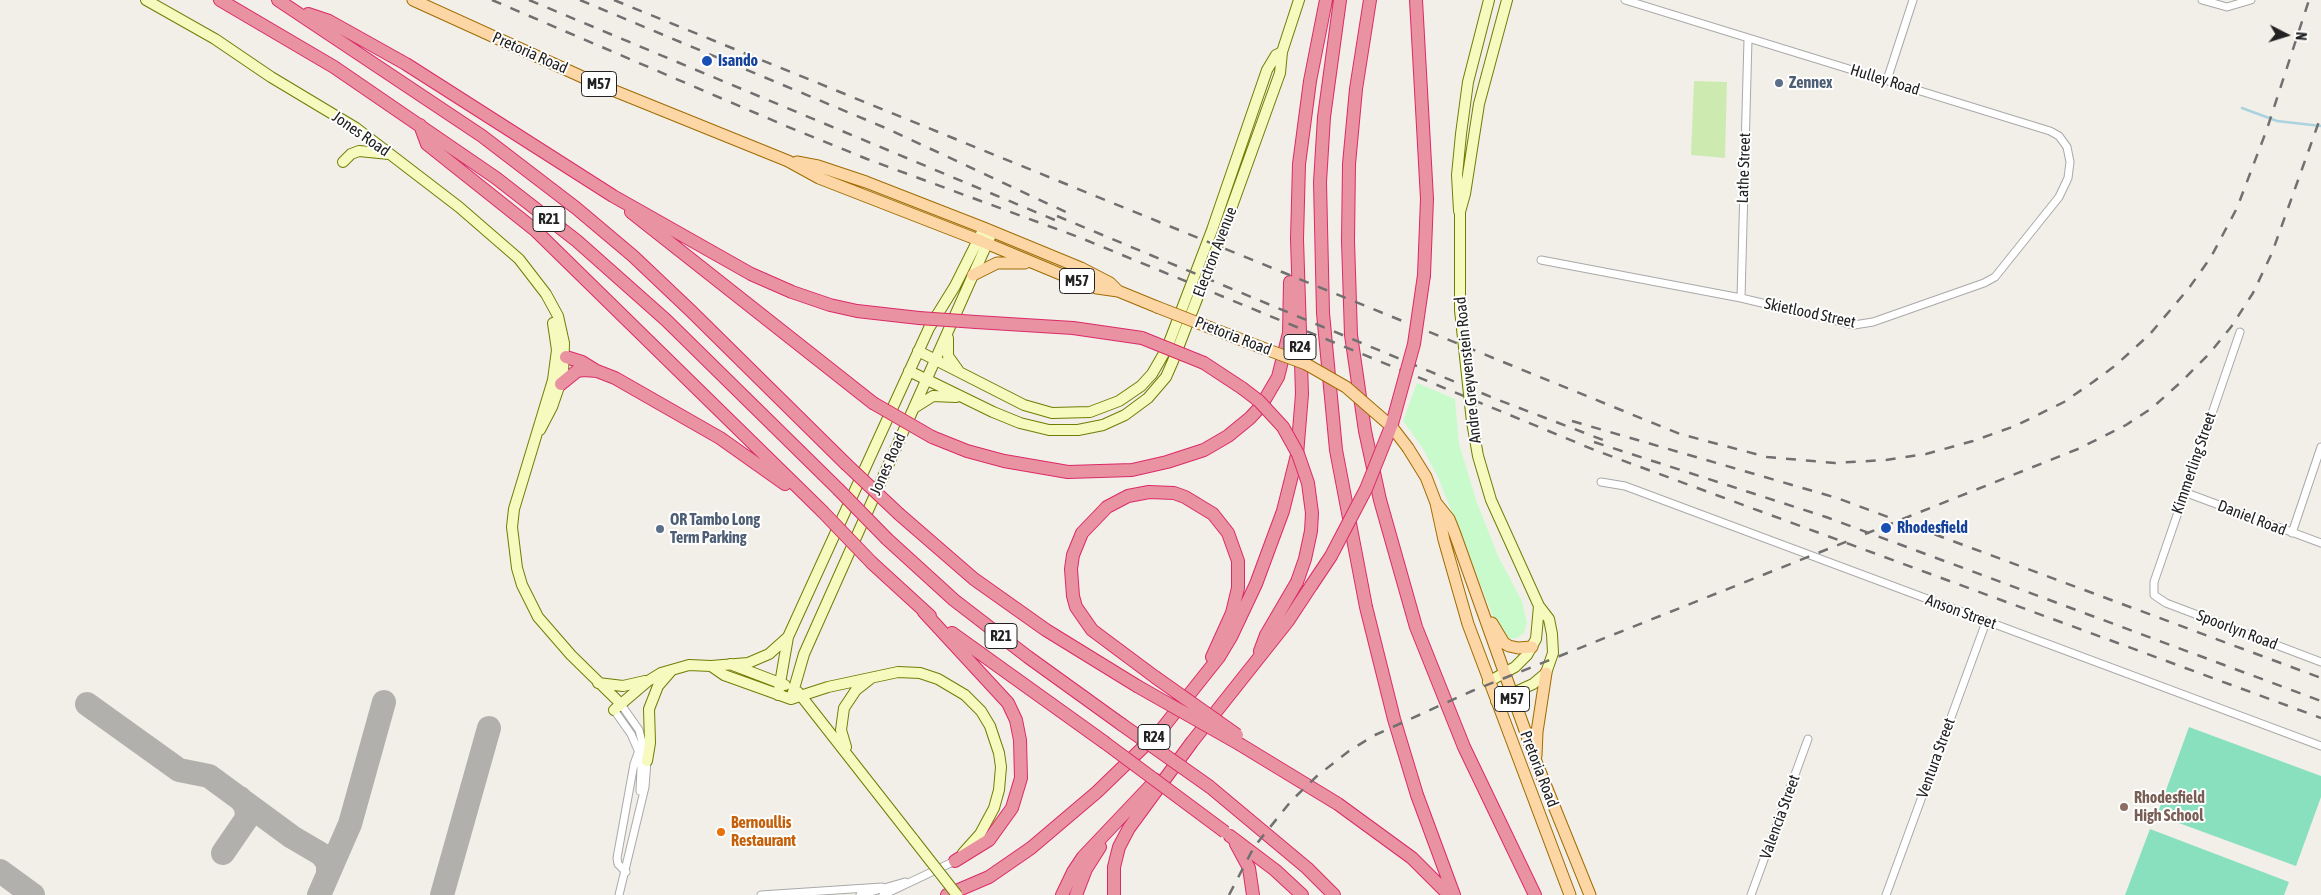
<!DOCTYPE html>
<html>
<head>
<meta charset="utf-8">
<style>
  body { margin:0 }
  #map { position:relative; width:2321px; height:895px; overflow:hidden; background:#f2efe9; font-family:"Asap Condensed",sans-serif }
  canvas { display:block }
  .north { position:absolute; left:2261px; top:10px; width:50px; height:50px; -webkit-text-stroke:4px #fff; paint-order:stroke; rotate:95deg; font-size:14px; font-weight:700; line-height:20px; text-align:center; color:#222 }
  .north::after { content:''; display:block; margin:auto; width:18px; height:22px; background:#222; clip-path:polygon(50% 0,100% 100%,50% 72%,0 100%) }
</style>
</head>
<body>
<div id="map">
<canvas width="2321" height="895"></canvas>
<div class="north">N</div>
</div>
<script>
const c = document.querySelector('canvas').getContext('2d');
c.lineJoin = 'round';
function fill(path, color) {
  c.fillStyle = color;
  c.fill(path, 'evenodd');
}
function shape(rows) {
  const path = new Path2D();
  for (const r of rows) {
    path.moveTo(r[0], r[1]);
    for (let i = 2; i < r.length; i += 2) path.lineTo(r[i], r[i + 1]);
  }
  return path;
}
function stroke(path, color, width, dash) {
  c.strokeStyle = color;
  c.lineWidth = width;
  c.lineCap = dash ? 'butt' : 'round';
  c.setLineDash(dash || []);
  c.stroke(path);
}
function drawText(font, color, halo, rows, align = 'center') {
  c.font = font + ' "Asap Condensed",sans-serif';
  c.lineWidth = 4;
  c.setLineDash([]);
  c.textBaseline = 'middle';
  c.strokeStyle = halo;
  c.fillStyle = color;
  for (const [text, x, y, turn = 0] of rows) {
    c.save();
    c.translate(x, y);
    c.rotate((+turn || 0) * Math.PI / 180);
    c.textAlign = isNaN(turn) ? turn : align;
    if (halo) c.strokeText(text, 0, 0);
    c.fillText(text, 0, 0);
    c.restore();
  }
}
fill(shape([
  [1694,81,1727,82,1725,158,1691,155]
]), '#cdebb0');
fill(shape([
  [1417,383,1455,399,1459,444,1477,503,1498,556,1522,601,1527,623,1524,633,1517,638,1507,639,1498,629,1438,477,1422,447,1403,421]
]), '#c8facc');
fill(shape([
  [2189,727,2321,776,2321,797,2296,866,2157,815],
  [2150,829,2289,882,2284,895,2125,895]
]), '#88e0be');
stroke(shape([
  [2242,108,2277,121,2321,126]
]), '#aad3df', 2.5);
stroke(shape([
  [87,704,179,770,209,776,292,837,321,854,328,863,328,874],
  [223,853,247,818,246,807,240,798],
  [0,871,33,895],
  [319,895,350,824,384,702],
  [442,895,489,728]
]), '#b1b0ac', 24);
const street = shape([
  [2202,0,2227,7,2251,0],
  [1887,80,1913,0],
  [1541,260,1741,298,1854,325,1873,322,1984,283,1995,277,2059,197,2068,178,2070,162,2067,147,2059,136,2050,131,1625,0],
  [1741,298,1748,39],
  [2240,332,2154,582,2154,595,2166,603,2321,662],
  [1601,482,1625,486,2321,746],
  [2184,492,2321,543],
  [2292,533,2321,447],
  [614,710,631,734,638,750,641,768,640,791],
  [626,872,618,864,617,858,634,764,638,753],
  [619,895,645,787,647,761,639,730,620,703],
  [761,895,882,887],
  [860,895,905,882],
  [883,895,955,861],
  [1751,895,1808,739],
  [1886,895,1986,622]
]);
const secondary = shape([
  [146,0,215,39,271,77,356,128,459,207,519,259,546,294,558,316,564,343,563,375,552,407,540,430],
  [343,162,351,154,359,151,389,154],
  [1459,211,1457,175,1461,134,1468,82,1489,0],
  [1460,310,1460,212,1465,194,1479,104,1507,0],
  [553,323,557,350,553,380,514,509,512,527,517,568,522,585,538,617,571,655,620,703],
  [948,338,948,356,958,370],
  [918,351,1024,405,1052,413,1090,412,1119,401,1141,386,1152,374,1167,348,1212,230,1267,70,1276,55,1282,52],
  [909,371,993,412,1020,423,1049,430,1078,430,1103,425,1125,415,1148,398,1166,377,1173,361,1222,234,1280,73,1282,52,1299,0],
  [914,408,933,396,956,397],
  [1472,422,1478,456,1491,500,1539,606,1549,619,1552,634,1553,653,1546,673,1533,684,1496,701],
  [730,664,785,685],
  [711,666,724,675,791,699,828,687,898,672,920,673,938,679,965,695,981,711,990,726,999,753,1001,767,999,790,994,808,980,834,963,853],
  [1488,682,1515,667,1527,655,1536,639,1539,606],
  [598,683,623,686,645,681],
  [798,692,914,840],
  [778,695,788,637,929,328,955,286,981,234],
  [791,699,804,654,990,237],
  [614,710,648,681,661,673,689,665,711,666,748,663,769,654,788,637],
  [846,747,841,730,844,708,856,690,870,679],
  [647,761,650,743,649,709,658,686,671,671]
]);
const primary = shape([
  [413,0,600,85,788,161,819,178,981,241,1077,281,1097,288,1118,291,1157,307],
  [797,162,818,166,866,182,984,228,1081,268,1110,283,1118,291],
  [973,275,997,263,1025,263],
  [1211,328,1260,347],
  [1408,448,1426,477,1436,503,1444,540,1468,624,1570,895],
  [1437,504,1449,519,1455,534,1537,764,1590,895],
  [1492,623,1504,643,1509,646,1518,648,1532,647],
  [1536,756,1537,732,1546,673]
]);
const highway = shape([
  [220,0,334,67,496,178,577,241,666,320,838,489],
  [278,0,482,136,576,208,633,256,691,311,846,464],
  [1340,0,1324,117,1320,182,1323,313,1336,450,1366,607,1394,719,1417,795,1454,895],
  [1370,0,1356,89,1349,164,1348,241,1351,335,1365,431,1380,500,1416,627,1464,747,1535,895],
  [1416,0,1427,199,1424,275],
  [308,14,329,21,406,64,613,196,751,274,792,292,830,305,857,311,919,318],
  [420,125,427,144,535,230,822,511],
  [631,212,873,403],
  [976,322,1073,328,1142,338],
  [566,357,582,362,595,370],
  [1204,363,1242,388],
  [561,384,577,371,584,370,597,371,615,378,720,438,785,484],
  [932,437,967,451,1004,461,1068,472,1132,470,1167,462,1204,450,1228,436,1250,418,1261,406,1278,377,1289,333,1290,282],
  [899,514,974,579,1046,630,1137,686],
  [887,539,954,600,1028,657,1121,724],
  [872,563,930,616],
  [924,612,1008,703,1016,720,1020,740,1021,778,1012,808,989,840,955,861],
  [952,633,1104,742],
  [1260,651,1266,635,1297,582],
  [1155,677,1092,630,1076,607,1073,596,1071,569,1073,555,1082,533,1107,507,1128,496,1149,492,1174,493,1185,497,1213,514,1228,533,1238,561,1238,588,1232,613,1212,657],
  [1241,745,1338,804,1412,858,1449,895],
  [1210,787,1307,868,1334,895],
  [1230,836,1275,870,1302,895],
  [1236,844,1249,868,1253,895],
  [947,895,989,877,1031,848,1097,792,1161,730,1219,657,1231,637,1256,584,1283,511,1297,455,1302,394,1297,239,1299,164,1310,81,1326,0],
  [1062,895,1073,872,1083,857,1156,780],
  [1076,895,1086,869,1100,847],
  [1114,895,1114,867,1119,847,1129,828,1192,742,1288,621,1311,586]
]);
stroke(street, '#a9a9a9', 9);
stroke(secondary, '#707d05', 12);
stroke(primary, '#a06b00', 13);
stroke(highway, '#dc2a67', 14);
stroke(street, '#fff', 7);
stroke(secondary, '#f7fabf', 10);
stroke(primary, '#fcd6a4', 11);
stroke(highway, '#e892a2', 12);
stroke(shape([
  [492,0,786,126,867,159,1081,238,1597,451,2321,718],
  [529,0,1062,223],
  [580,0,888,129,1070,214],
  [614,0,1680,434,1767,457,1835,463,1886,460,1926,454,1973,441,2015,426,2064,402,2093,382,2116,365,2150,334,2189,288,2211,257,2237,208,2267,129,2309,0],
  [1057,216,1496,399,1603,440],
  [1572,421,1837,498,2321,678],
  [1594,442,1826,517,2321,701],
  [1865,534,2078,449,2126,425,2152,408,2181,382,2209,354,2231,327,2253,293,2272,253,2321,116],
  [1229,895,1254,847,1292,800,1317,776,1349,751,1375,735,1472,691,1848,541]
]), '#707070', 2.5, [10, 10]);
const secondaryBridge = shape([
  [1460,310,1472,422],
  [914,840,957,895]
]);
const primaryBridge = shape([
  [1157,307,1211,328],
  [1260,347,1306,364,1346,387,1392,427,1408,448]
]);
const highwayBridge = shape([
  [919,318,976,322],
  [1142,338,1204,363],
  [1242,388,1259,401,1283,427,1298,454,1308,483,1312,513,1311,531,1305,559,1297,582],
  [873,403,932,437],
  [846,464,899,514],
  [838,489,887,539],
  [822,511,872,563],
  [1311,586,1331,556,1366,489,1392,424,1414,344,1424,275],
  [1155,677,1237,735],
  [1137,686,1241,745],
  [1121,724,1210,787],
  [1104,742,1225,832]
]);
stroke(secondaryBridge, '#707d05', 12, []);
stroke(primaryBridge, '#a06b00', 13, []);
stroke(highwayBridge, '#dc2a67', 14, []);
stroke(secondaryBridge, '#f7fabf', 10);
stroke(primaryBridge, '#fcd6a4', 11);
stroke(highwayBridge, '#e892a2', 12);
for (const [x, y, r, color] of [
  [707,61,6,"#1a4fb4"],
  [1779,83,5,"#5c6f8a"],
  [1886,528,6,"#1a4fb4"],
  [660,529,5,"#5c6f8a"],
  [2124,807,5,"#8d6e63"],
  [721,832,5,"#e8710a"]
]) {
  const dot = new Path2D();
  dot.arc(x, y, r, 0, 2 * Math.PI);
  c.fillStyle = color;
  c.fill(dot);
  stroke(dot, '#fff', 2);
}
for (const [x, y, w] of [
  [599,84,35],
  [549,219,32],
  [1077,281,35],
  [1300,347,32],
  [1001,636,32],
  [1512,699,35],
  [1154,737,32]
]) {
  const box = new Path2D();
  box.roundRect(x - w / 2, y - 12.5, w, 25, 4);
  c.fillStyle = '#fff';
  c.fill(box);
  stroke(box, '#222', 1);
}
drawText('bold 15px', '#222', null, [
  ["M57",599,84],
  ["R21",549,219],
  ["M57",1077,281],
  ["R24",1300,347],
  ["R21",1001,636],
  ["M57",1512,699],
  ["R24",1154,737]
]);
drawText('16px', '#222', '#fff', [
  ["Pretoria Road",530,53,24],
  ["Hulley Road",1885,80,17],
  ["Jones Road",361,134,35],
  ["Lathe Street",1744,168,-88],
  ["Electron Avenue",1215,252,-69],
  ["Skietlood Street",1810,313,12],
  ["Pretoria Road",1233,336,21],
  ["Andre Greyvenstein Road",1468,370,-96],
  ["Kimmerling Street",2194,463,-71],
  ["Jones Road",888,464,-66],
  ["Daniel Road",2252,518,21],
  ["Anson Street",1961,612,20],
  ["Spoorlyn Road",2237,630,21],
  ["Ventura Street",1936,758,-70],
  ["Pretoria Road",1539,769,69],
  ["Valencia Street",1780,817,-70]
]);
drawText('bold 16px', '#164399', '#fff', [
  ["Isando",718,61],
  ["Rhodesfield",1897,528]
], 'left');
drawText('bold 16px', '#4e5e75', '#fff', [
  ["Zennex",1789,83],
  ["OR Tambo Long",670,520],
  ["Term Parking",670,538]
], 'left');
drawText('bold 16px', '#785e54', '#fff', [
  ["Rhodesfield",2134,798],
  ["High School",2134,816]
], 'left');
drawText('bold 16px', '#c56008', '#fff', [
  ["Bernoullis",731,823],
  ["Restaurant",731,841]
], 'left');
</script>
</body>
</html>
